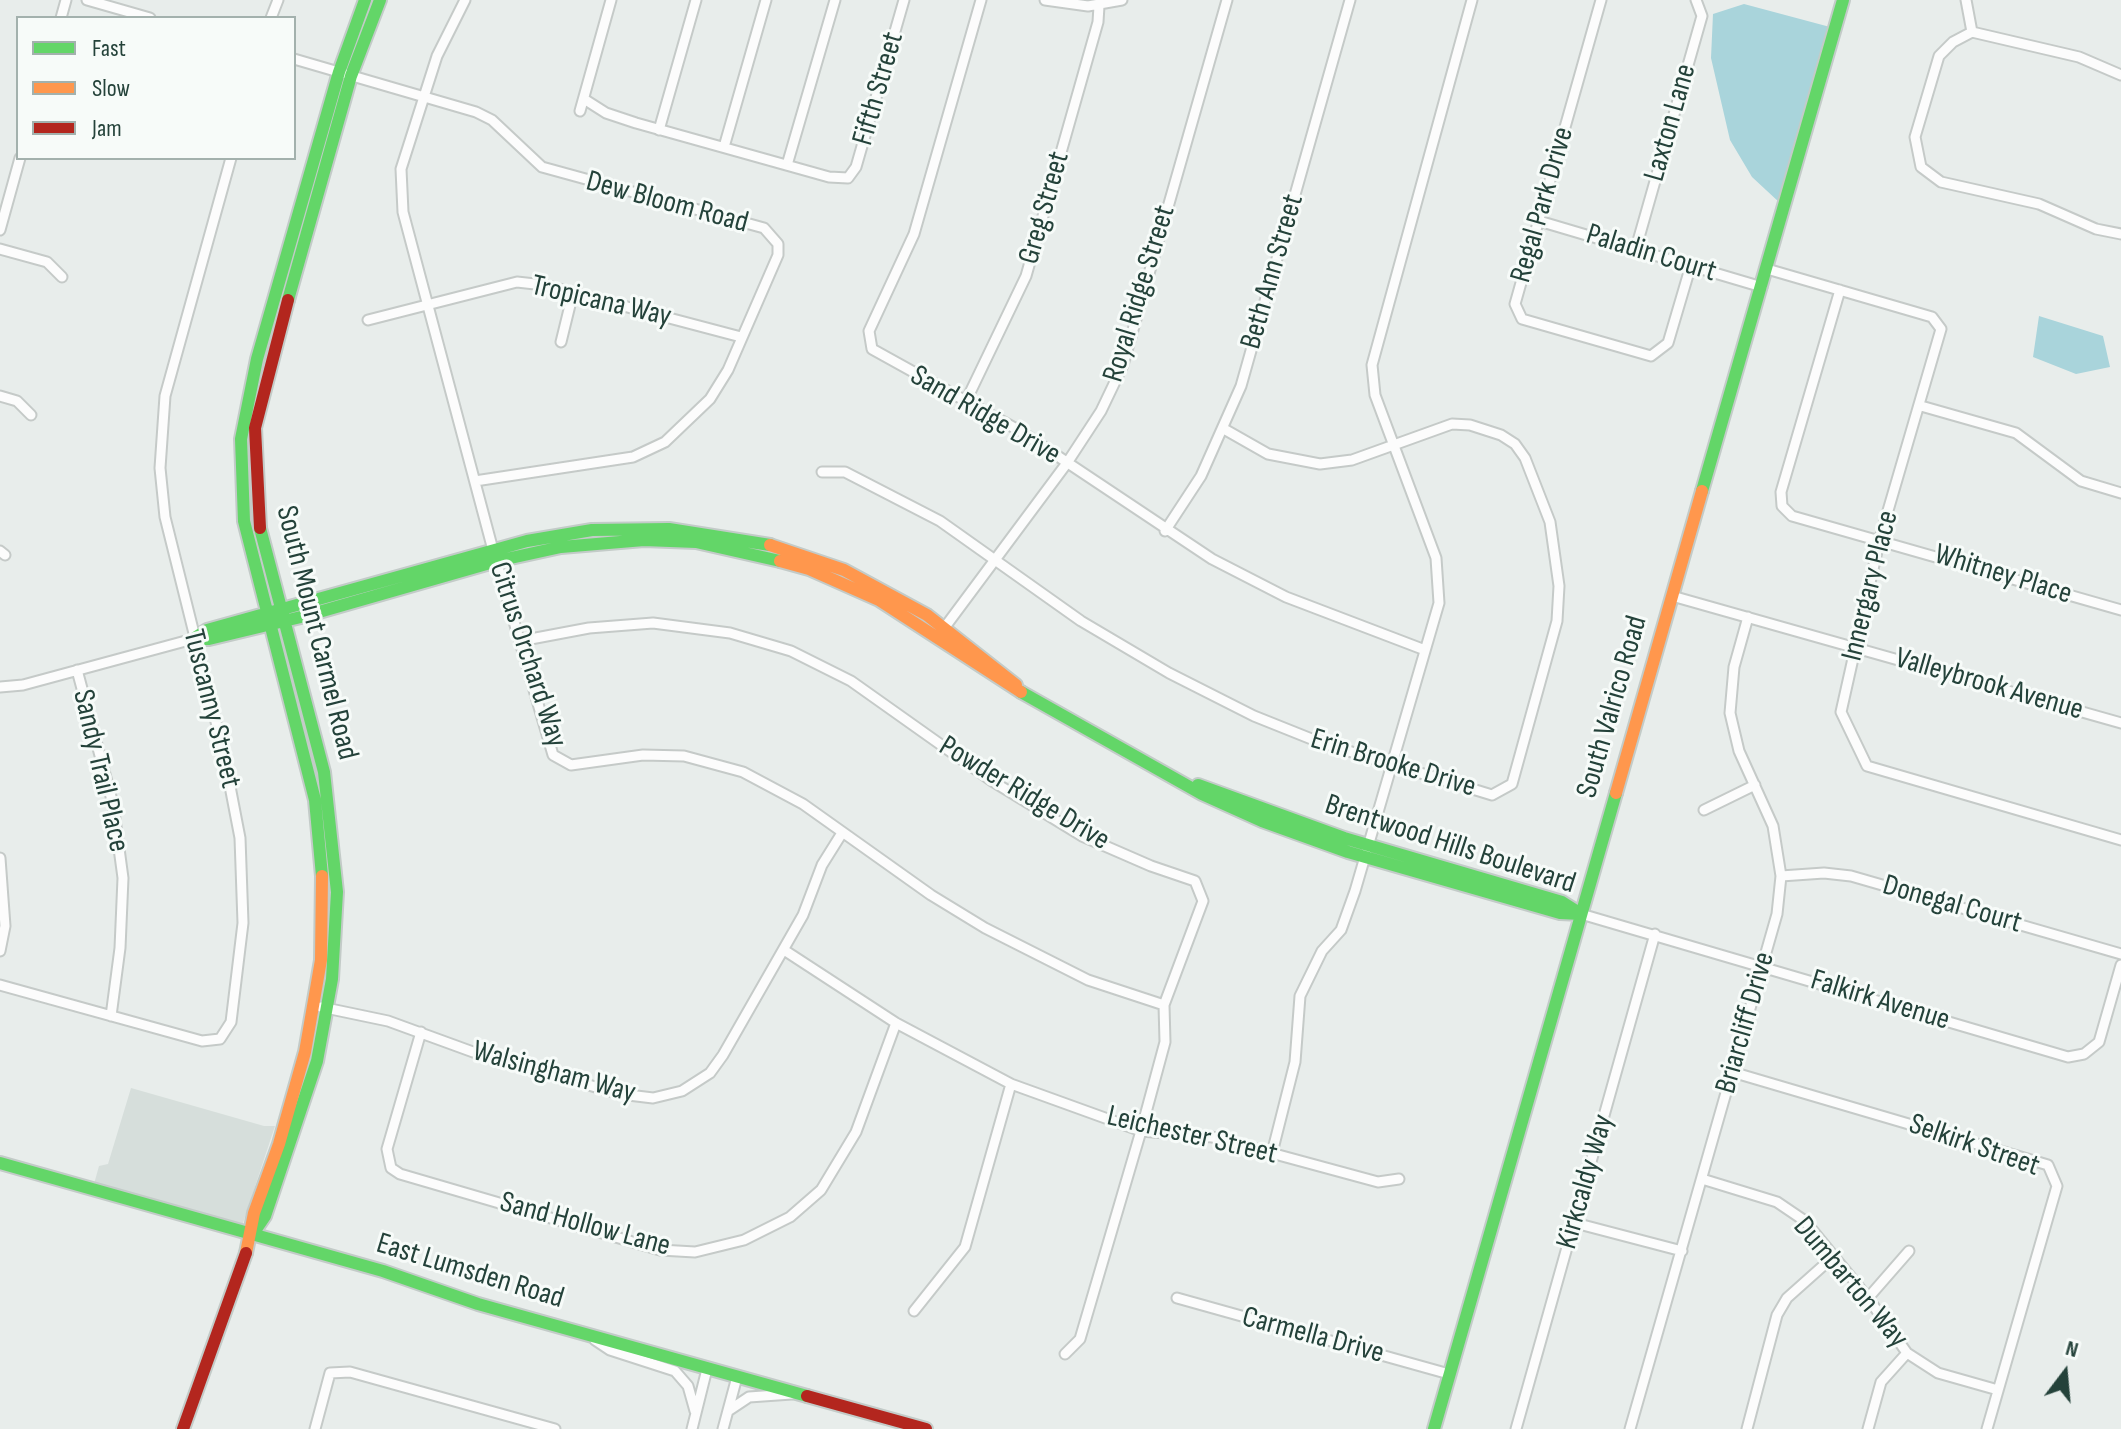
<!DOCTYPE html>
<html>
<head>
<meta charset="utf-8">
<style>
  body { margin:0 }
  #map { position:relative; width:2121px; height:1429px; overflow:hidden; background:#e8edeb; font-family:"Sofia Sans Condensed",sans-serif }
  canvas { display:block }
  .legend { position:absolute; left:16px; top:16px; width:280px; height:144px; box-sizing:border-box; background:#f7fbf9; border:2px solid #a3b1ad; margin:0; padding:10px 14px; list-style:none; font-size:24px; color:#24423a }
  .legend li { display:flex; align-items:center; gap:16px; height:40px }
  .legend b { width:40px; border:2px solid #a3b1ad }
  .north { position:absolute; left:2025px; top:1333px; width:80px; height:80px; -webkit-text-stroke:6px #f7fbf9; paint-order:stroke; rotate:16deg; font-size:22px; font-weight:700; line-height:32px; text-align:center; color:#24423a }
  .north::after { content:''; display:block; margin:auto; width:28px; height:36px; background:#24423a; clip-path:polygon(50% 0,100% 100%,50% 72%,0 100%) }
</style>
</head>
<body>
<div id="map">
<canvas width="2121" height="1429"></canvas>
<ul class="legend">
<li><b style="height:10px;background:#63d668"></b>Fast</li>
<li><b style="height:10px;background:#ff974d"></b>Slow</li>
<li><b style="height:10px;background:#b3261e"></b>Jam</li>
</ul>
<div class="north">N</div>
</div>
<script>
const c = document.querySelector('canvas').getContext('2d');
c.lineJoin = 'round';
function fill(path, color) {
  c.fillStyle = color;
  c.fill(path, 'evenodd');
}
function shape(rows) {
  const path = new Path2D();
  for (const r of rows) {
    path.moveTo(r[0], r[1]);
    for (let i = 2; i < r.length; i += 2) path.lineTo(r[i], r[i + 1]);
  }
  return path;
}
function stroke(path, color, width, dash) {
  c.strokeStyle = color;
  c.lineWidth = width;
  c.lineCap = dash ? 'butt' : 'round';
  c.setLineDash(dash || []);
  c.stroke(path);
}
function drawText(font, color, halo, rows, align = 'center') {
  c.font = font + ' "Sofia Sans Condensed",sans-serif';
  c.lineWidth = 6;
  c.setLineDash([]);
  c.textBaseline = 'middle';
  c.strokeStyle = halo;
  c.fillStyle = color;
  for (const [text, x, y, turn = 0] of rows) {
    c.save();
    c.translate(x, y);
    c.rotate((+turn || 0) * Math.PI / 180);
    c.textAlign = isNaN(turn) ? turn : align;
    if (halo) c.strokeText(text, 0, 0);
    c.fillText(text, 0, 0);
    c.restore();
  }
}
fill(shape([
  [131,1088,264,1126,275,1126,242,1226,94,1184,99,1166,108,1164]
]), '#d6dedb');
fill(shape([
  [1744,4,1830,27,1780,203,1752,177,1730,140,1711,58,1713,14],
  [2039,316,2103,336,2110,367,2076,374,2033,357]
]), '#a9d4db');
const street = shape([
  [87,0,150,18],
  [465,0,437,56,401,169,403,212,493,550,553,755,571,765,643,755,684,756,743,772,803,804,931,895,985,928,1088,980,1164,1005],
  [981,0,914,234,869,331,872,349,1020,431,1212,559,1286,597,1425,650],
  [1045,0,1088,6,1122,0],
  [1601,0,1515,304,1522,319,1651,356,1668,343,1691,265],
  [1966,0,1972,32],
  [61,18,66,0],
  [271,18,278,0],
  [294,59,476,112,492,120,542,167,764,228,778,244,778,255,728,370,710,399,665,442,633,457,475,481],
  [2121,75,2079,57,1972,32,1953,42,1939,56,1915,137,1921,167,1941,182,2039,204,2096,229,2121,234],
  [584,99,606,113,636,123,829,177,848,178,856,167,904,0],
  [580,111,611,0],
  [659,130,696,0],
  [724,147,766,0],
  [787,165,835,0],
  [1539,221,1762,287],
  [0,230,20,158],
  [1636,248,1702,16,1696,0],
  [0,249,47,262,62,277],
  [1767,269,1932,317,1941,329,1880,538,1841,712,1867,766,2121,840],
  [1840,290,1781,492,1782,506,1792,516,2121,610],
  [368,320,517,282,544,285,741,337],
  [561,342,573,293],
  [0,396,17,401,31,415],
  [966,401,1026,276,1098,22,1099,6],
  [1921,406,2016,433,2081,481,2121,493],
  [822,472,845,472,940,521,1081,621,1169,673,1254,716,1319,742,1492,795,1512,784,1557,621,1559,586,1550,522,1525,458,1515,444,1501,435,1470,425,1452,424,1352,460,1320,464,1268,454,1224,429],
  [1165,531,1201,476,1241,386,1350,0],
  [0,551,5,555],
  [1672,596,2121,723],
  [942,631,1067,463,1101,411,1123,365,1227,0],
  [520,641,589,628,653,623,730,633,791,651,851,681,992,781,1082,836,1151,866,1195,881,1203,901,1164,1005,1165,1042,1141,1131,1080,1339,1065,1354],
  [77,670,113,804,123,878,120,948,111,1016],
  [0,687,23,685,193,639],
  [1704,810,1755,785],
  [0,858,5,926,0,951],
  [1781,876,1824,873,1851,876,2121,954],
  [1581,914,2068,1057,2084,1054,2099,1042,2121,965],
  [784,950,896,1023,1011,1084,1141,1131,1212,1137,1378,1182,1399,1179],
  [0,985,202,1041,220,1039,231,1022,243,923,240,838,223,750,165,517,160,468,165,396,231,158],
  [321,1007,388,1021,473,1052,620,1094,653,1098,682,1091,710,1073,723,1055,803,915,822,865,842,833],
  [421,1032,387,1149,391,1168,400,1174,660,1250,695,1252,744,1240,790,1217,821,1190,856,1132,896,1023],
  [1732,1072,2048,1165,2057,1186,1987,1429],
  [1272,1153,1295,1062,1300,996,1322,951,1341,930,1355,891,1439,603,1436,558,1375,395,1372,365,1472,0],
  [1702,1179,1777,1202,1805,1221,1868,1298,1907,1353,1938,1373,1998,1390],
  [1575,1223,1682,1251],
  [1177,1298,1449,1374],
  [1868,1298,1909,1251],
  [914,1311,965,1247,1011,1084],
  [595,1340,610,1350,675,1371,688,1386,695,1411],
  [728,1411,749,1397,792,1394],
  [315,1429,330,1373,350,1372,555,1429],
  [692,1429,707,1369],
  [723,1429,737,1377],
  [1516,1429,1655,934],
  [1630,1429,1777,914,1781,876,1773,826,1739,751,1730,713,1734,667,1748,617],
  [1747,1429,1777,1315,1787,1298,1833,1257],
  [1868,1429,1881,1382,1907,1353]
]);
const fast = shape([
  [288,300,351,76,380,0],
  [1702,491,1843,0],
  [193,639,209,639,305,616,497,561,561,547,644,540,696,542,780,561],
  [193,639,207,630,527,541,592,530,669,529,770,545],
  [1021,692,1202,794,1262,821,1348,852,1560,913,1581,914],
  [1198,785,1344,838,1562,902,1581,914],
  [322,876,315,800,244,521,241,439,257,359,339,72,365,0],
  [0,1163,383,1271,478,1304,807,1396],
  [254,1232,265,1216,317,1061,332,979,337,892,324,772,260,528],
  [1434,1429,1616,793]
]);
const slow = shape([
  [770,545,844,570,927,615,1016,685],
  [780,561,809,569,879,600,1021,692],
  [1616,793,1702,491],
  [246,1253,254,1213,279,1144,305,1052,321,960,322,876]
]);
const jam = shape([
  [260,528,255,428,288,300],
  [807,1396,926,1429],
  [183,1429,246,1253]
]);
stroke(street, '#c5cac8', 13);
stroke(fast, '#c3cbc8', 16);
stroke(slow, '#c3cbc8', 16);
stroke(jam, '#c3cbc8', 16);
stroke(street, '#fcfcfc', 9);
stroke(fast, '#63d668', 12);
stroke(slow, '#ff974d', 12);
stroke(jam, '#b3261e', 12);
drawText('30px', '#24423a', '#f7fbf9', [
  ["Fifth Street",879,89,-74],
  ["Laxton Lane",1671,123,-74],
  ["Dew Bloom Road",667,203,15],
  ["Regal Park Drive",1543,205,-74],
  ["Greg Street",1045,208,-74],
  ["Paladin Court",1651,254,17],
  ["Beth Ann Street",1273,272,-74],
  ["Royal Ridge Street",1140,294,-73],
  ["Tropicana Way",601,302,13],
  ["Sand Ridge Drive",985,416,30],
  ["Whitney Place",2003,575,17],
  ["Innergary Place",1871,586,-76],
  ["South Mount Carmel Road",316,633,76],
  ["Citrus Orchard Way",527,655,72],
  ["Valleybrook Avenue",1989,685,16],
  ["South Valrico Road",1613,707,-74],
  ["Tuscanny Street",211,709,76],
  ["Erin Brooke Drive",1393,764,17],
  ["Sandy Trail Place",100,771,77],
  ["Powder Ridge Drive",1024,794,31],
  ["Brentwood Hills Boulevard",1450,845,18],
  ["Donegal Court",1952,905,16],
  ["Falkirk Avenue",1880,1001,17],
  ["Briarcliff Drive",1746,1023,-74],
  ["Walsingham Way",554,1073,15],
  ["Leichester Street",1192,1136,13],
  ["Selkirk Street",1974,1146,19],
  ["Kirkcaldy Way",1586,1182,-74],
  ["Sand Hollow Lane",585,1225,15],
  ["East Lumsden Road",470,1272,17],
  ["Dumbarton Way",1850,1283,50],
  ["Carmella Drive",1313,1336,15]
]);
</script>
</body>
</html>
